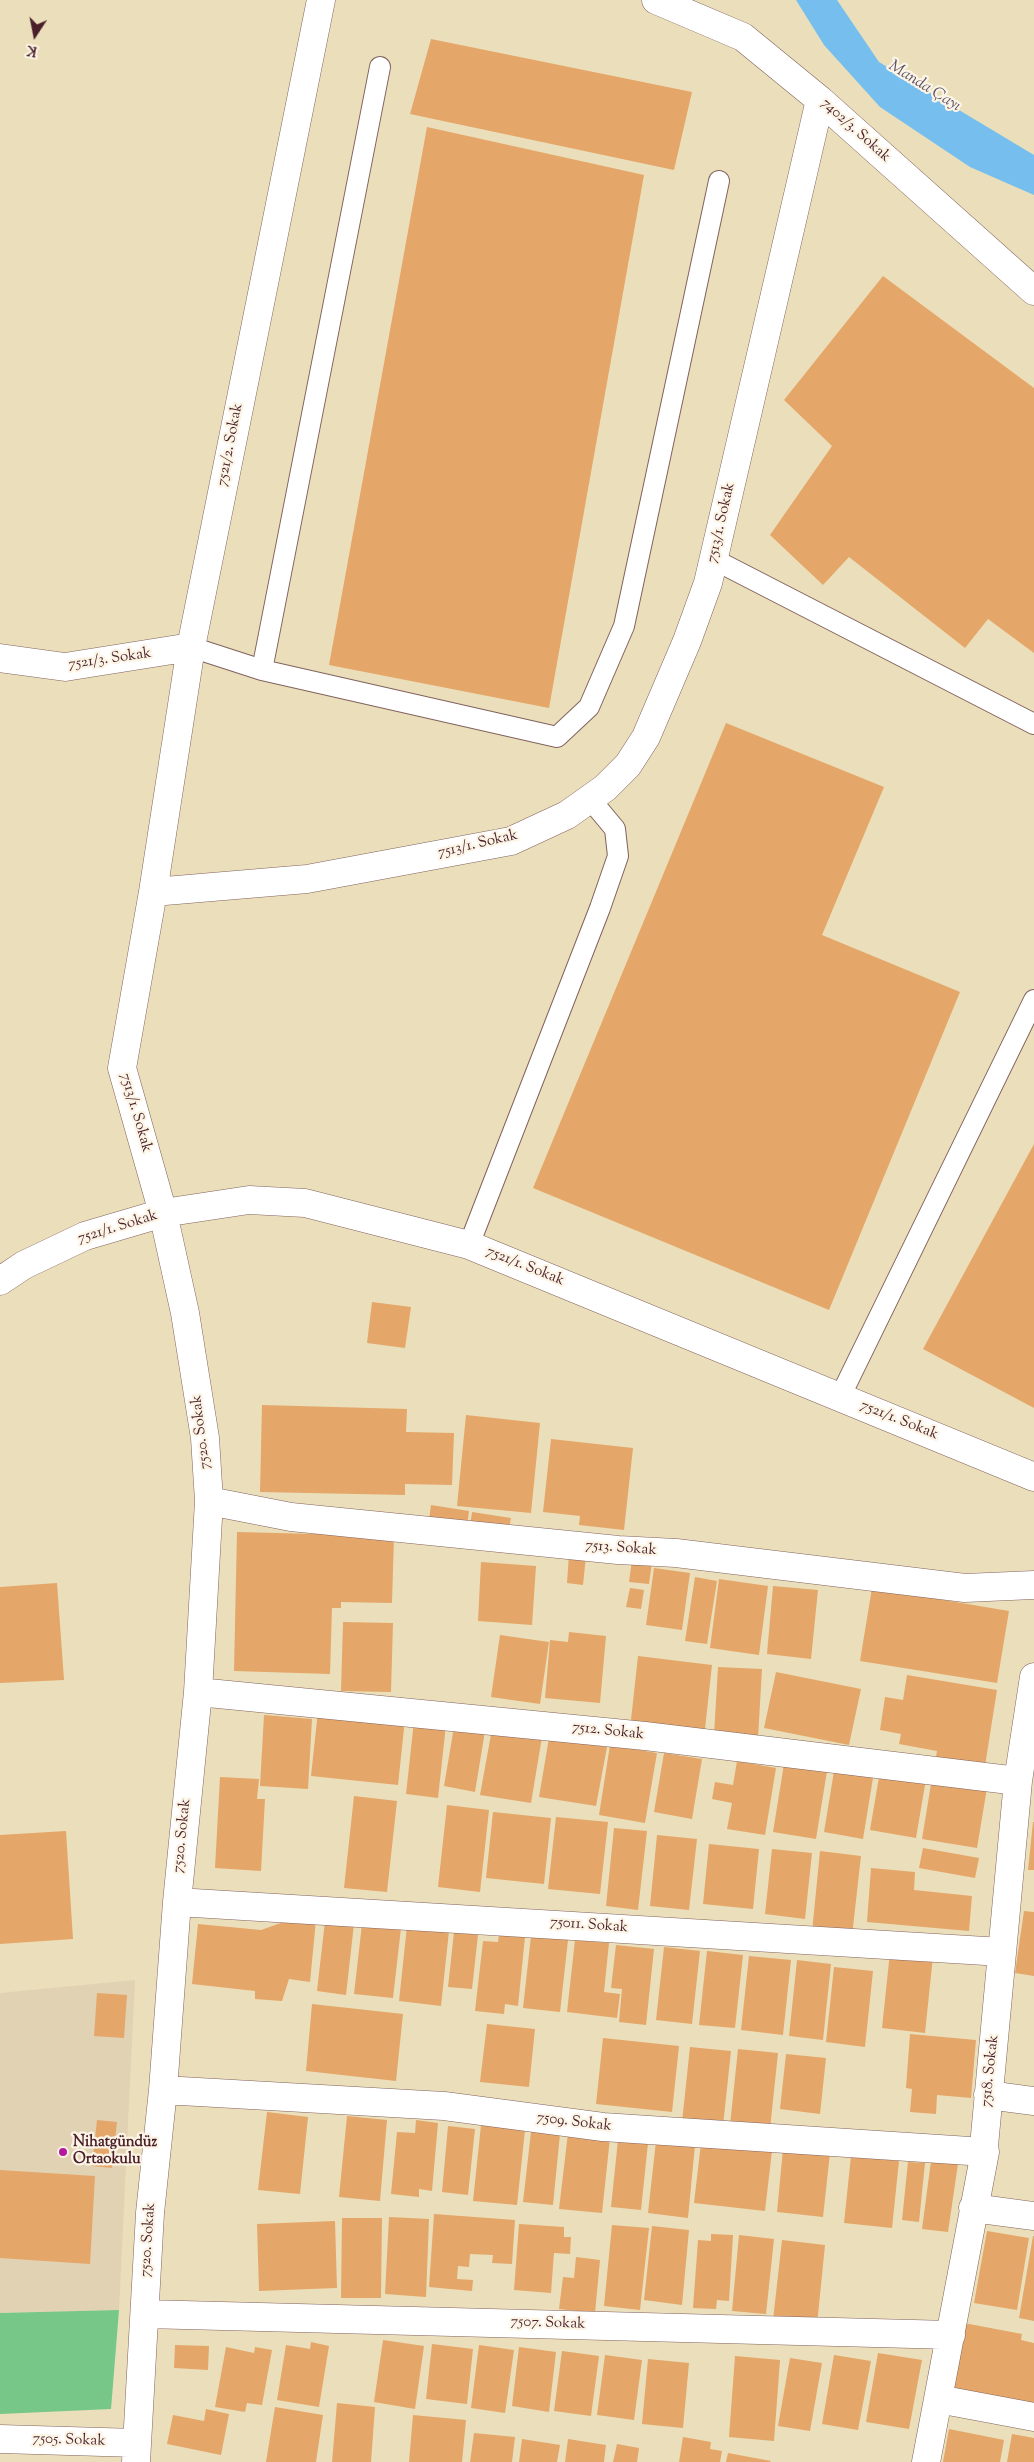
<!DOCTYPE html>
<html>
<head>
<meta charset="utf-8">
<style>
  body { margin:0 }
  #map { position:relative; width:1034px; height:2462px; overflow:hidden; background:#eadfba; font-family:"Sorts Mill Goudy",serif }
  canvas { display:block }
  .north { position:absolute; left:10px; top:10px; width:50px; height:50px; -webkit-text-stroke:4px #fcf5e5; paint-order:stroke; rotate:191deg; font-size:14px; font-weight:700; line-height:20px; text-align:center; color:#4a1f2b }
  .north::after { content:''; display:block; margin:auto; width:18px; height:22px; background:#4a1f2b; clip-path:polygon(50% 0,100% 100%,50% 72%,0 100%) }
</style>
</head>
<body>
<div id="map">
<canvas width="1034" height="2462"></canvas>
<div class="north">K</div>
</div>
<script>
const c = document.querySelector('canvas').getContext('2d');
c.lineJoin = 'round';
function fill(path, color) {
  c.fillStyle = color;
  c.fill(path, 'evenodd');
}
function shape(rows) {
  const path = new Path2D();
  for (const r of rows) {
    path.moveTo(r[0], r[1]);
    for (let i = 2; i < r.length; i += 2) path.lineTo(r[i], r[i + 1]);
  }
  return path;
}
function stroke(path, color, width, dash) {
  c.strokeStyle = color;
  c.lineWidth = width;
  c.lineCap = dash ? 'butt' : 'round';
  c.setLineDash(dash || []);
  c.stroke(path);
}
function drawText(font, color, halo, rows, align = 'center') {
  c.font = font + ' "Sorts Mill Goudy",serif';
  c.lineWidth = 4.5;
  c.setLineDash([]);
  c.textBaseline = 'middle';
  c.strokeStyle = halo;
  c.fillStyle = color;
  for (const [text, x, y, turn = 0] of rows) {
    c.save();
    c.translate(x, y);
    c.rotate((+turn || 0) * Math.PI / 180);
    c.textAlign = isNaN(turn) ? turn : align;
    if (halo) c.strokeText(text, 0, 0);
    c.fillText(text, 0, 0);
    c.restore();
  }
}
fill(shape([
  [135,1980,119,2310,0,2313,0,1993]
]), '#e2d2b4');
fill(shape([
  [119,2310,111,2409,0,2414,0,2313]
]), '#76c788');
fill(shape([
  [796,0,837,0,879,62,1034,155,1034,195,970,167,880,107,824,45]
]), '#75beed');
fill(shape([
  [431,39,692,92,674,170,410,114],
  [427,127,644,175,549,708,329,665],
  [883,276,1034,388,1034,653,988,619,965,648,849,557,823,585,770,535,832,446,784,400],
  [726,723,884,787,822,935,960,992,829,1310,533,1188],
  [1034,1144,1034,1408,923,1349],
  [372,1302,411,1307,405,1348,367,1343],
  [262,1405,407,1409,406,1432,454,1433,452,1485,405,1484,405,1495,260,1492],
  [466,1415,540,1423,531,1513,457,1506],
  [551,1439,633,1448,624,1530,579,1525,580,1516,543,1512],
  [431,1505,469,1511,467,1526,429,1520],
  [472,1512,511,1518,508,1533,470,1527],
  [237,1532,394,1536,392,1603,341,1602,341,1608,332,1608,330,1674,234,1671],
  [569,1554,586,1556,583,1585,567,1583],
  [632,1560,652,1562,649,1584,629,1582],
  [481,1562,536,1566,532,1625,478,1621],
  [654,1568,690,1573,682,1630,646,1625],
  [695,1577,717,1581,707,1644,685,1641],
  [719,1579,768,1586,759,1655,710,1648],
  [57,1583,64,1680,0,1683,0,1587],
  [773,1586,818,1590,811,1659,767,1654],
  [630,1588,644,1590,641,1609,626,1607],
  [872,1588,1009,1611,997,1683,860,1661],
  [343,1622,393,1623,391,1692,341,1691],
  [569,1632,606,1636,600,1703,545,1698,550,1640,568,1642],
  [500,1635,549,1642,540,1704,491,1697],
  [638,1656,712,1665,704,1738,630,1729],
  [718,1667,762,1669,758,1738,714,1735],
  [776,1672,861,1689,849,1745,764,1728],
  [907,1675,997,1690,985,1766,936,1757,937,1751,899,1744,901,1734,880,1730,885,1697,903,1700],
  [318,1711,405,1719,398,1785,311,1776],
  [264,1715,312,1719,308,1789,260,1786],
  [414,1721,446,1725,438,1798,406,1794],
  [455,1721,486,1725,475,1792,444,1786],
  [492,1729,542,1737,531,1803,480,1795],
  [549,1738,607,1747,596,1806,539,1797],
  [610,1745,657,1753,645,1823,599,1815],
  [664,1753,702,1759,692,1819,654,1812],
  [737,1761,776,1768,765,1835,727,1829,732,1803,712,1799,715,1782,733,1785],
  [784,1764,827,1771,816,1839,773,1832],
  [835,1765,874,1772,863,1839,824,1832],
  [880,1771,926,1779,916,1838,870,1830],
  [220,1777,259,1779,257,1799,265,1799,261,1871,215,1868],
  [932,1778,987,1788,977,1848,922,1839],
  [354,1796,397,1801,387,1892,344,1888],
  [447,1805,489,1810,480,1892,438,1887],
  [493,1812,551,1818,544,1884,486,1878],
  [556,1817,608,1822,600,1894,548,1889],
  [1033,1822,1034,1822,1034,1870,1028,1870],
  [614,1828,647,1831,638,1910,606,1906],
  [66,1831,73,1939,0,1944,0,1835],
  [657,1835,697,1839,689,1910,650,1906],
  [709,1844,759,1849,753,1909,703,1904],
  [923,1848,979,1858,975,1878,919,1868],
  [772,1849,812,1853,805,1919,765,1914],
  [820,1851,861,1856,852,1936,812,1932],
  [871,1868,915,1872,914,1890,972,1896,969,1931,867,1922],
  [1024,1911,1034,1912,1034,1976,1015,1973],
  [295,1918,316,1920,310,1982,289,1979,282,2001,255,1999,255,1991,192,1984,198,1924,261,1930],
  [325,1921,354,1924,346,1995,317,1991],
  [362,1924,401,1928,393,1998,354,1994],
  [407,1926,449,1931,441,2006,399,2001],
  [454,1932,478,1935,472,1989,448,1987],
  [499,1934,525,1937,518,2006,505,2004,504,2014,475,2011,483,1941,498,1942],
  [531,1936,568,1940,560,2012,523,2008],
  [575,1940,609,1943,604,1992,620,1994,617,2018,567,2012],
  [616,1945,654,1949,646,2025,619,2022,622,1989,611,1988],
  [664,1947,700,1951,692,2024,656,2020],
  [707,1951,743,1955,735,2028,699,2025],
  [890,1952,933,1956,925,2033,882,2028],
  [749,1956,791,1960,783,2035,741,2030],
  [797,1960,831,1964,823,2040,789,2036],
  [834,1967,873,1971,865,2047,826,2042],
  [97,1993,127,1995,124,2038,94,2036],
  [312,2004,403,2014,396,2081,306,2071],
  [487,2024,535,2029,529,2087,480,2082],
  [910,2034,976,2040,971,2098,937,2095,936,2114,910,2112,912,2089,906,2088],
  [603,2038,679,2046,672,2112,596,2104],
  [690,2047,731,2051,723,2126,682,2122],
  [738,2049,778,2053,770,2129,730,2125],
  [786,2054,826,2058,820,2114,780,2109],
  [267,2112,308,2117,300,2194,258,2190],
  [347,2116,387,2120,380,2201,339,2197],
  [97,2120,117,2122,112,2168,92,2166],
  [416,2120,438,2123,432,2191,419,2189,419,2197,391,2194,397,2132,415,2133],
  [481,2125,525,2130,517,2205,473,2201],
  [448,2126,475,2129,468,2195,442,2192],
  [531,2132,560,2134,553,2205,523,2202],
  [568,2133,610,2138,602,2213,559,2209],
  [618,2140,648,2143,641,2210,611,2207],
  [656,2141,695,2145,688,2218,648,2213],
  [701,2143,772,2151,765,2211,694,2203],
  [783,2149,830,2153,823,2217,777,2212],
  [851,2156,899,2161,892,2228,844,2223],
  [931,2161,958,2164,948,2232,922,2229],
  [908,2162,925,2163,919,2222,902,2220],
  [0,2170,95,2176,90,2264,0,2258],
  [434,2214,515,2220,512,2264,492,2263,493,2255,470,2254,469,2267,458,2266,457,2279,473,2280,472,2291,429,2287],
  [389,2217,429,2219,426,2297,385,2294],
  [342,2218,382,2218,381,2298,341,2298],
  [335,2221,337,2288,259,2291,257,2224],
  [519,2224,564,2227,564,2237,571,2237,570,2254,554,2253,551,2293,514,2290],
  [612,2225,649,2228,640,2310,604,2306],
  [652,2226,689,2230,682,2305,644,2300],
  [987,2231,1029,2238,1017,2310,974,2303],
  [711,2234,733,2235,729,2301,717,2300,716,2309,693,2308,698,2240,711,2241],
  [739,2235,774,2239,766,2314,732,2311],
  [1033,2236,1034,2236,1034,2321,1019,2318],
  [782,2240,825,2245,817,2325,773,2320],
  [576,2257,600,2260,595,2313,559,2309,563,2277,574,2278],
  [964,2323,1022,2334,1021,2340,1034,2343,1034,2406,951,2393],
  [383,2340,424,2346,415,2409,374,2402],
  [311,2342,329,2346,319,2407,277,2400,286,2345,310,2349],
  [432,2344,473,2349,467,2404,426,2399],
  [175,2345,209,2346,208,2370,174,2368],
  [479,2345,514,2350,505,2413,471,2408],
  [226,2347,254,2353,255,2347,272,2350,262,2405,247,2403,245,2412,215,2407],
  [519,2347,556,2352,549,2412,512,2406],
  [562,2351,599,2356,591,2416,554,2411],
  [878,2353,922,2360,909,2429,866,2422],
  [605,2355,642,2360,634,2420,597,2415],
  [834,2355,871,2361,858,2430,822,2424],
  [735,2356,780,2360,774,2441,729,2437],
  [790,2358,822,2363,810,2431,778,2426],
  [648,2359,689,2363,683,2428,642,2424],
  [337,2403,375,2407,371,2462,332,2462],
  [275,2407,323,2415,316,2462,266,2462],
  [206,2409,229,2414,221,2455,167,2444,173,2415,204,2421],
  [413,2415,466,2420,462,2462,409,2462],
  [949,2429,1004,2440,1000,2462,943,2462],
  [474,2433,515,2437,512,2462,470,2462],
  [1012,2434,1034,2438,1034,2462,1007,2462],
  [683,2437,711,2442,710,2449,722,2451,720,2462,679,2462],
  [522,2439,560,2445,557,2462,519,2462],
  [568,2439,606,2445,604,2462,565,2462],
  [617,2444,639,2448,637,2462,613,2462],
  [728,2453,771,2461,770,2462,726,2462]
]), '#e5a669');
const lane = shape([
  [713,559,1034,724],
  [191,647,262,670,557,737,589,707,624,626,719,181],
  [262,670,380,67],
  [469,1245,600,908,618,856,615,829,590,799],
  [840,1397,1034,1000]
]);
const street = shape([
  [656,0,743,37,820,100,1034,291],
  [0,658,65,667,191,647],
  [153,892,191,647,321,0],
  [0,1281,24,1265,85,1236,163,1213,249,1200,305,1203,469,1245,1034,1477],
  [209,1501,291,1517,618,1550,676,1553,965,1588,1034,1585],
  [198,1692,645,1736,1018,1781],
  [177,1902,1002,1952],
  [163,2090,444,2106,603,2127,985,2152],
  [988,2095,1034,2101],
  [973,2208,1034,2216],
  [145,2314,951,2335],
  [938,2399,1034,2417],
  [0,2439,137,2443],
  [136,2462,150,2213,163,2090,177,1902,198,1692,209,1501,205,1438,185,1313,163,1213,122,1068,153,892,307,879,511,841,567,815,605,788,628,765,646,737,687,641,708,583,820,100],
  [926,2462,985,2152,984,2146,1018,1781,1034,1677]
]);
stroke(lane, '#82625d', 22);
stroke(street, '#82625d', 29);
stroke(lane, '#fff', 20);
stroke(street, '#fff', 28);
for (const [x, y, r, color] of [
  [63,2152,5,"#b5179e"]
]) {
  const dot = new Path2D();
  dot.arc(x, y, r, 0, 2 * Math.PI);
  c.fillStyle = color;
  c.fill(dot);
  stroke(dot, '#fcf5e5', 2);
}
drawText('15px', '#4a1f2b', '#fcf5e5', [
  ["7402/3. Sokak",855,131,42],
  ["7521/2. Sokak",231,445,-79],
  ["7513/1. Sokak",722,523,-77],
  ["7521/3. Sokak",110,660,-8],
  ["7513/1. Sokak",478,845,-13],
  ["7513/1. Sokak",135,1113,74],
  ["7521/1. Sokak",118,1228,-17],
  ["7521/1. Sokak",525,1267,22],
  ["7521/1. Sokak",899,1421,22],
  ["7520. Sokak",202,1432,-97],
  ["7513. Sokak",621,1549,4],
  ["7512. Sokak",608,1732,6],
  ["7520. Sokak",183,1836,-84],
  ["75011. Sokak",589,1926,4],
  ["7518. Sokak",991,2071,-84],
  ["7509. Sokak",574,2123,7],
  ["7520. Sokak",149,2240,-86],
  ["7507. Sokak",548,2324,2],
  ["7505. Sokak",69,2441,2]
]);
drawText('bold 15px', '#4a1f2b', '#fcf5e5', [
  ["Nihatgündüz",73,2143],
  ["Ortaokulu",73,2160]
], 'left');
drawText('italic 16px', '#574f65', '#fcf5e5', [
  ["Manda Çayı",924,87,32]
]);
</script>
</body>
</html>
